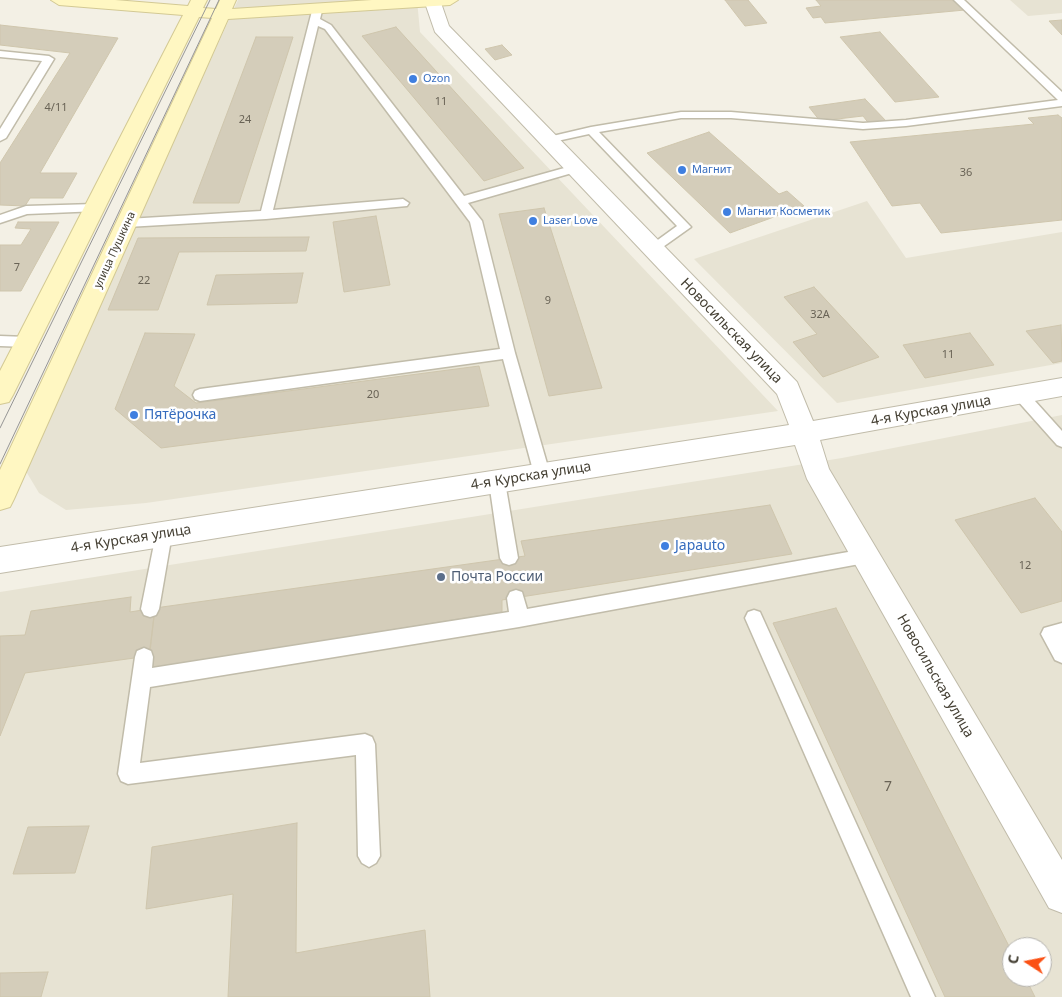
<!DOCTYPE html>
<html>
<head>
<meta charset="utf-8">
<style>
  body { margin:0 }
  #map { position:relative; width:1062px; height:997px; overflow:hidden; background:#f3f0e5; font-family:"Noto Sans",sans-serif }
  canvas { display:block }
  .north { position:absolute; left:1002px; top:937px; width:50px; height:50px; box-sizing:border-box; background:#fff; border:1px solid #b5b3ae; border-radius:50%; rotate:281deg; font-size:14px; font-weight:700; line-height:20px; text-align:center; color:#454034 }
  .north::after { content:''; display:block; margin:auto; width:18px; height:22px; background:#fb5013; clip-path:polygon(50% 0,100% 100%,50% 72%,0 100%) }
</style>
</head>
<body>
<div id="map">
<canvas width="1062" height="997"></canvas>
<div class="north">С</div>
</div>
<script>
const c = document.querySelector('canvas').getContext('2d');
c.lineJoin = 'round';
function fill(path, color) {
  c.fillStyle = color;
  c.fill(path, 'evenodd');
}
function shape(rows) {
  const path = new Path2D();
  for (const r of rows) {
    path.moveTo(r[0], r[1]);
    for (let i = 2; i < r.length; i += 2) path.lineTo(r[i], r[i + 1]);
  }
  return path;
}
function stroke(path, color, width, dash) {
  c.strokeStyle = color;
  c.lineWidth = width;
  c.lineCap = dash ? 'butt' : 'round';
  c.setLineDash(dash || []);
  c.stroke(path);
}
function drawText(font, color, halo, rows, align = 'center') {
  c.font = font + ' "Noto Sans",sans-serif';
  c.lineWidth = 5;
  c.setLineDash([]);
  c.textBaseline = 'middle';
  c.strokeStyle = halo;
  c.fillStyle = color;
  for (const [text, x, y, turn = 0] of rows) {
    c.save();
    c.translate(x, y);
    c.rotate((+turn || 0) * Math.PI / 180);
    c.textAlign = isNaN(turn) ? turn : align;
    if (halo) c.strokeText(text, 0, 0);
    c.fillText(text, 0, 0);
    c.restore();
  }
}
fill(shape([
  [238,0,417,0,420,32,778,411,146,503,66,510,39,493,24,468],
  [1010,0,1062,0,1062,13,1028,16],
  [867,201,906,258,1062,232,1062,363,837,403,694,259],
  [1062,415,1062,997,0,997,0,592,842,458],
  [1012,947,1042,947,1042,977,1012,977]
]), '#e7e3d3');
const building = shape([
  [725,0,748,0,767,23,745,26,725,0],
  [816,0,955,0,965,10,825,23,821,17,813,18,806,8,821,6,816,0],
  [1062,20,1062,35,1049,21,1062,20],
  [0,25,118,38,40,173,77,173,63,198,30,198,25,206,0,205,0,163,70,53,0,45,0,25],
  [396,27,524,168,484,181,362,36,396,27],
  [880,32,939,97,895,102,840,37,880,32],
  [256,37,293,37,239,203,193,203,256,37],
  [502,45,512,55,495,60,485,49,502,45],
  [865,99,887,122,870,125,863,116,820,121,809,107,865,99],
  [1058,115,1062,118,1062,220,941,233,920,203,892,206,850,142,1034,124,1028,118,1058,115],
  [709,132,779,194,787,191,804,206,730,233,647,153,709,132],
  [544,208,602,388,549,396,499,214,544,208],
  [376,216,390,285,344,292,333,222,376,216],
  [18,222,59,222,21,291,0,291,0,245,21,245,31,229,15,228,18,222],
  [309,237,306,251,179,252,158,310,108,310,138,238,309,237],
  [303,273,297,303,207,305,216,275,303,273],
  [814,287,879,357,823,377,793,342,817,334,784,297,814,287],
  [1061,325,1062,361,1053,363,1026,331,1061,325],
  [145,333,195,334,174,386,196,403,479,366,489,406,161,448,115,409,145,333],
  [970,333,994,365,925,378,903,345,970,333],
  [1035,498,1062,532,1062,601,1021,613,955,520,1035,498],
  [770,505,792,554,502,600,502,612,148,669,155,608,525,556,521,541,770,505],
  [131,597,130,612,155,608,149,656,25,673,0,736,0,636,25,635,31,611,131,597],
  [836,608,1012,952,1012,977,1025,977,1035,997,945,997,773,623,836,608],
  [297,823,296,953,425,930,430,997,228,997,233,894,146,909,152,847,297,823],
  [89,826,75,873,13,874,28,827,89,826],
  [48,972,41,997,0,997,0,973,48,972]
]);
fill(building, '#d4cdba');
stroke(building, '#cfc6ad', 1);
const service = shape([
  [954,0,964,0,1062,92,1062,106,906,126,863,129,731,118,681,118,599,132,691,227,653,254,648,253,647,250,648,247,677,226,589,134,548,143,542,140,544,138,591,127,681,112,731,112,863,123,906,120,1058,100,954,0],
  [317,8,322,11,320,19,331,25,464,196,575,165,581,169,579,171,468,203,482,221,515,353,550,474,548,479,542,480,536,479,534,474,503,359,200,401,195,399,193,395,195,391,200,389,500,349,470,222,325,29,318,26,273,210,403,199,409,203,407,206,266,219,127,227,121,223,127,219,261,211,312,11,317,8],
  [0,51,49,56,54,59,6,138,0,141,0,129,42,61,0,57,0,51],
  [95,204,99,205,101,208,99,211,27,214,0,223,0,215,26,206,95,204],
  [0,336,27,337,34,342,27,347,0,346,0,336],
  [1021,389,1026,391,1062,431,1062,447,1057,445,1016,399,1014,395,1016,391,1021,389],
  [497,475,503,477,505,482,518,558,515,563,509,565,503,563,500,558,489,482,491,477,497,475],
  [164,527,170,529,172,534,159,609,156,615,150,617,144,615,141,609,156,534,158,529,164,527],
  [865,549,871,551,874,556,871,561,865,563,519,627,150,687,140,763,365,734,372,737,375,744,380,856,376,863,369,867,362,863,358,856,356,755,128,784,121,781,118,774,135,657,137,651,144,648,151,651,153,657,152,668,509,612,507,598,510,592,516,590,522,592,527,609,865,549],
  [754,610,760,612,935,997,911,997,745,618,748,612,754,610],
  [1062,623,1062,663,1055,660,1041,634,1044,628,1062,623]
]);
const minor = shape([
  [424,0,440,0,449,26,797,382,813,421,1062,378,1062,396,820,440,829,469,1062,860,1062,913,1049,908,807,479,795,445,0,573,0,547,789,425,777,394,435,32,424,0]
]);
const secondary = shape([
  [51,0,115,0,188,6,191,0,207,0,203,8,216,9,220,0,236,0,232,9,372,0,458,0,450,5,228,19,14,499,10,507,0,510,0,470,212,18,199,17,13,395,9,402,0,404,0,371,183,15,59,5,51,0]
]);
stroke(service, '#c1bcaa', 3);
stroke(minor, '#c1bcaa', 2);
stroke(secondary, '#d3c994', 2);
fill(service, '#fff');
fill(minor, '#fff');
fill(secondary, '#fff7c2');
stroke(shape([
  [0,428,210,0],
  [0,464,219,0]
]), '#959595', 1);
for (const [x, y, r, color] of [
  [413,79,5,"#3f7fe0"],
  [682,170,5,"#3f7fe0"],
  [727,212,5,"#3f7fe0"],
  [533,221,5,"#3f7fe0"],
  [134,415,5,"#3f7fe0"],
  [665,546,5,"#3f7fe0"],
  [441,577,5,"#5c6f8a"]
]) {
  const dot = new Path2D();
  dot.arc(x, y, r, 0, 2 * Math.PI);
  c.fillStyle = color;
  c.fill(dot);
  stroke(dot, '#fff', 2);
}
drawText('11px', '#366cbe', '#fff', [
  ["Ozon",423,79],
  ["Магнит",692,170],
  ["Магнит Косметик",737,212],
  ["Laser Love",543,221]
], 'left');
drawText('11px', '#696356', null, [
  ["11",441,102],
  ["4/11",56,108],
  ["24",245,120],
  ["36",966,173],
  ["7",17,268],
  ["22",144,281],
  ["9",548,301],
  ["32А",820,315],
  ["11",948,355],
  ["20",373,395],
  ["12",1025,566]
]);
drawText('11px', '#454034', '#fff', [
  ["улица Пушкина",115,250,-65]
]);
drawText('14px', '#454034', '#fff', [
  ["Новосильская улица",731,331,46],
  ["4-я Курская улица",931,411,-10],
  ["4-я Курская улица",531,476,-9],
  ["4-я Курская улица",131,539,-9],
  ["Новосильская улица",935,676,60]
]);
drawText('14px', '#366cbe', '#fff', [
  ["Пятёрочка",144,415],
  ["Japauto",675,546]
], 'left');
drawText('14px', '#4e5e75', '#fff', [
  ["Почта России",451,577]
], 'left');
drawText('14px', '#696356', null, [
  ["7",888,787]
]);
</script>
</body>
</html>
